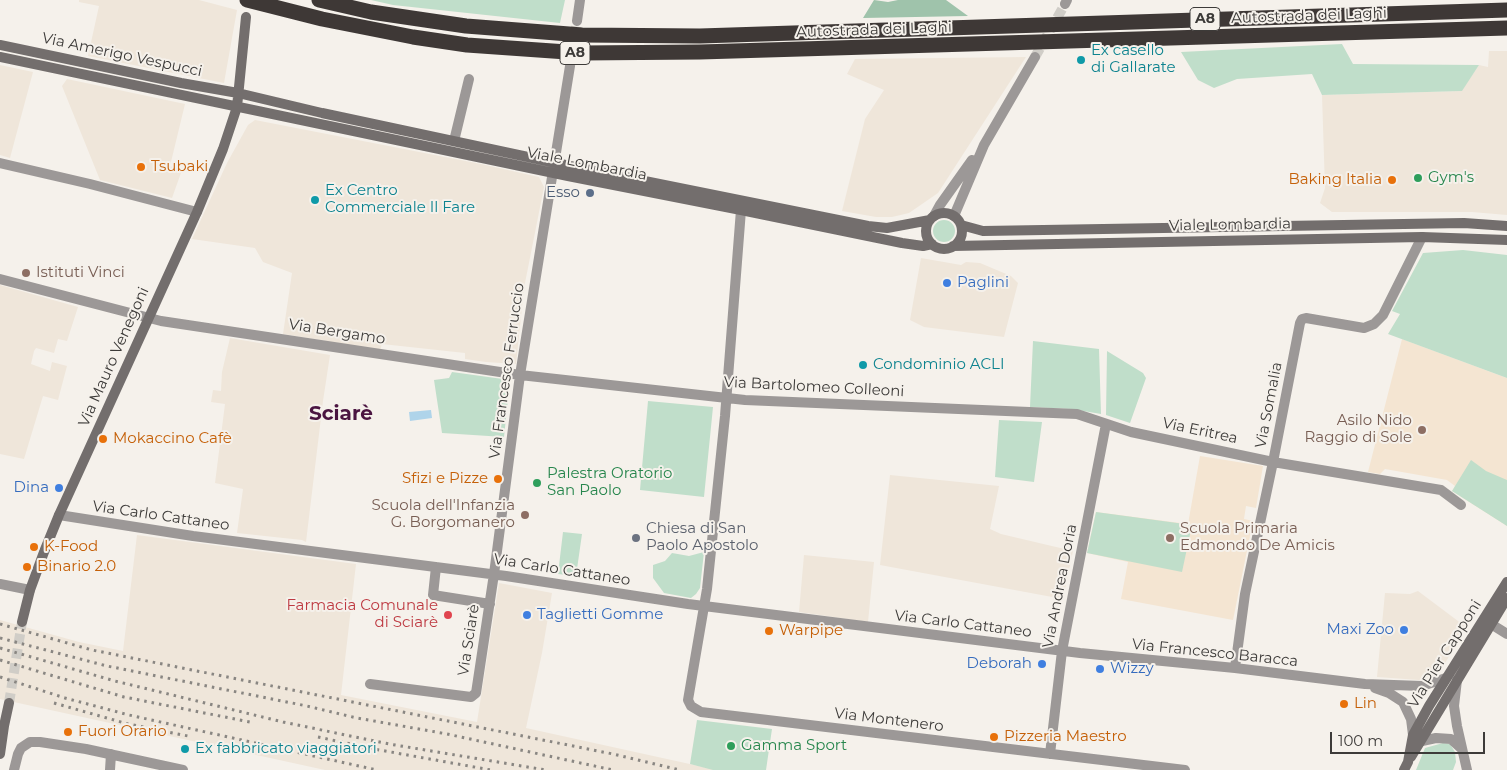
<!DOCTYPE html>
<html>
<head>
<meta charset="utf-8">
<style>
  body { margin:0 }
  #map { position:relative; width:1507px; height:770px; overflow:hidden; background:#f5f1eb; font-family:Montserrat,sans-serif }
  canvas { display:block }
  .scale { position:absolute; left:1330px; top:732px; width:155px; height:22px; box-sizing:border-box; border:2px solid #3d3b39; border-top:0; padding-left:6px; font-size:15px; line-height:18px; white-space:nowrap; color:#3d3b39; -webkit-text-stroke:4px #f5f1eb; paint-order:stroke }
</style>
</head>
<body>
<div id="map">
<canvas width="1507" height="770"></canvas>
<div class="scale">100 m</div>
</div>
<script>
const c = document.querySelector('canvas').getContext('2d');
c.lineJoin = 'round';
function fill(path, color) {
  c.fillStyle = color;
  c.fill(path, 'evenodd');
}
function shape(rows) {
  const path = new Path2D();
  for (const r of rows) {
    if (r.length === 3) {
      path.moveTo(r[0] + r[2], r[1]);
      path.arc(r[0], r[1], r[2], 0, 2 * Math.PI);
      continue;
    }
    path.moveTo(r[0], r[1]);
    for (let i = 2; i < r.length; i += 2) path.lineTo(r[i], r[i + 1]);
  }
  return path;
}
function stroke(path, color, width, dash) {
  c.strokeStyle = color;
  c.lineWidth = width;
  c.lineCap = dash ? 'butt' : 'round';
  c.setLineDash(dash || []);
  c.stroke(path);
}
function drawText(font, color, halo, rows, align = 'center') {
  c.font = font + ' Montserrat,sans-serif';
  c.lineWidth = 4;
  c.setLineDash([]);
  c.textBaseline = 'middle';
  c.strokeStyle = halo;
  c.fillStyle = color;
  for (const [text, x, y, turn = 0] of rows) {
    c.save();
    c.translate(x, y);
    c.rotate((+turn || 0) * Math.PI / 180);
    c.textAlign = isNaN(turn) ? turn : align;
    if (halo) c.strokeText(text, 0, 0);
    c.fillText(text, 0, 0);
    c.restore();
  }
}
fill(shape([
  [79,0,199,0,237,10,224,83,88,56,99,6,79,2],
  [1489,51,1507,51,1507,215,1472,212,1332,212,1320,203,1325,188,1322,95,1461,91,1479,65,1488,67],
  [1026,57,938,193,909,213,892,217,876,217,842,211,865,119,884,90,847,74,855,59],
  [0,65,33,72,10,158,0,155],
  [67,79,185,104,170,166,182,170,172,198,100,180,62,86],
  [255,120,481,164,539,177,544,187,524,288,516,364,486,362,465,359,465,353,382,344,380,350,283,334,292,273,263,262,255,248,192,239,227,163,248,125],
  [921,258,961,265,966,262,980,263,1011,276,1018,283,1004,337,924,327,910,320],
  [0,285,78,307,67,341,58,339,54,353,36,348,34,351,31,364,50,371,52,362,67,366,58,400,43,396,24,459,0,454],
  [230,338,330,355,323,401,306,542,302,540,237,533,243,489,215,483,225,404,211,402,213,390,221,391,222,372],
  [890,475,999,486,990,529,1001,534,1073,551,1063,599,880,565],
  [137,535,356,564,341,695,477,722,499,583,552,593,542,653,526,728,717,770,325,770,0,699,0,620,79,642,123,651],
  [804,555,874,562,868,622,799,612],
  [1418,591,1466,627,1444,665,1433,675,1419,680,1377,677,1385,593,1410,594]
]), '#efe6da');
fill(shape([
  [1402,339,1507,378,1507,526,1452,491,1455,486,1447,480,1385,469,1380,474,1368,472],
  [1200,456,1263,466,1256,508,1246,506,1244,519,1253,521,1233,620,1121,599,1128,562,1087,553,1096,512,1188,524]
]), '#f4e5d2');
fill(shape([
  [371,0,565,0,560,23,393,5],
  [1342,44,1353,64,1479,65,1462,91,1322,95,1312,74,1237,79,1214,88,1198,80,1181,52],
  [944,231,11],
  [1463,250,1507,255,1507,378,1388,334,1400,314,1392,311,1423,253],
  [1033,341,1099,349,1101,414,1072,409,1030,407],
  [1107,351,1143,373,1146,378,1130,423,1106,415],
  [452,372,510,380,504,437,442,433,434,380,449,378],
  [648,401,713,407,704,497,640,490],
  [999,420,1042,422,1034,482,995,477],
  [1471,460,1486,471,1507,480,1507,526,1452,491],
  [1096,512,1192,525,1182,572,1087,553],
  [563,532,582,534,576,576,558,574],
  [704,552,700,588,696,594,691,598,664,593,653,578,653,565,665,561,672,553,689,556],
  [697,720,772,729,766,770,713,770,690,764],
  [1443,743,1450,744,1455,752,1456,762,1453,770,1416,770,1425,748]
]), '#c0deca');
fill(shape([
  [874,0,888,2,898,0,946,0,968,16,863,18]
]), '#9fc3ab');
fill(shape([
  [431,410,432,418,410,421,409,412]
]), '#afd4ea');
stroke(shape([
  [1035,57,1065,4],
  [570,66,577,21]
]), '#d0cdc7', 10, [10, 5]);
stroke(shape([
  [9,703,22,622]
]), '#d0cdc7', 10, [10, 5]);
stroke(shape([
  [1065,4,1067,0],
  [577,21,580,0],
  [454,141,469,79],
  [0,163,90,184,197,212],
  [741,210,725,416,707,589,688,700,691,706,701,712,1185,770],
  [934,216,940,205,972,160],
  [954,216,984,145,1035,57],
  [0,279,161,321,520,375,745,400,1077,414,1131,432,1273,462,1441,490,1461,505],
  [59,515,193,536,506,576,688,604,1080,653,1235,668,1365,684,1422,686,1446,678],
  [436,567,433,595,490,604],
  [0,584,30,590],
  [1491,624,1507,634],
  [1235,668,1245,594,1273,462,1300,323,1302,319,1306,318,1364,328,1374,324,1383,315,1422,237],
  [1457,680,1454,706,1457,726,1467,770],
  [370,684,471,697,476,693,494,574,520,375,570,66],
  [1375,688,1389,693,1403,702,1411,719,1413,735],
  [1422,741,1436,738,1451,739,1462,749],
  [1050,754,1062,651,1106,424],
  [14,770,18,754,21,748,30,742,40,742,86,749,183,770],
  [110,770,111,754]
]), '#9c9897', 10);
stroke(shape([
  [0,45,181,83,238,93,322,113,570,166,868,226,887,228,930,220],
  [0,57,568,176,741,210,902,243,923,246,932,244],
  [944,231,18],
  [961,225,983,231,1464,223,1507,226],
  [953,246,1422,237,1507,240],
  [22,622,30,590,44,552,59,515,197,212,223,149,237,107,246,17],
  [0,754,4,726,9,703],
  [1411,757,1507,598],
  [1404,770,1408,762,1413,735,1429,706,1507,582]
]), '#736e6d', 10);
stroke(shape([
  [247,0,322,19,413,37,467,45,581,53,700,52,1507,28],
  [319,0,371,12,466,26,582,35,700,36,1507,10]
]), '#3e3836', 15);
stroke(shape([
  [0,624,92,650,613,754,680,770],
  [0,638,107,666,307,706,357,718,447,734,613,770],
  [0,648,115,681,283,722,389,744,546,770],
  [0,660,124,697,250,722],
  [0,677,65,698,129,715,377,770],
  [54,703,128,724,188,736],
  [318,737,374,749,491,770]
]), '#898682', 3, [2.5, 5]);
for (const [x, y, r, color] of [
  [1081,60,5,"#0f9aa8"],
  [141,167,5,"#e8710a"],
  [1418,178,5,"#2e9e5b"],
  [1392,180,5,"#e8710a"],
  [590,193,5,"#5c6f8a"],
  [315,200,5,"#0f9aa8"],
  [26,273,5,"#8d6e63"],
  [947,283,5,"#3f7fe0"],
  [863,365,5,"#0f9aa8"],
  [1422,430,5,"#8d6e63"],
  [103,439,5,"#e8710a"],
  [498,479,5,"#e8710a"],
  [537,483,5,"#2e9e5b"],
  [59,488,5,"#3f7fe0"],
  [525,515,5,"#8d6e63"],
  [636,538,5,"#6b7280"],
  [1170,538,5,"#8d6e63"],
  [34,547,5,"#e8710a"],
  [27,567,5,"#e8710a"],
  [448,615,5,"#e0444e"],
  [527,615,5,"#3f7fe0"],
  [1404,630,5,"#3f7fe0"],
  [769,631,5,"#e8710a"],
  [1042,664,5,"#3f7fe0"],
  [1100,669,5,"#3f7fe0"],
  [1344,704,5,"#e8710a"],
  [68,732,5,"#e8710a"],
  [994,737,5,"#e8710a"],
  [731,746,5,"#2e9e5b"],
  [185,749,5,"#0f9aa8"]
]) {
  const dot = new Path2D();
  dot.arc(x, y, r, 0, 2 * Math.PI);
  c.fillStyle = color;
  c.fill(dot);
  stroke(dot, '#f5f1eb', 2);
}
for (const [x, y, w] of [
  [1205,19,30],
  [575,53,30]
]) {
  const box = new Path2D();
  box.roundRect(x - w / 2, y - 11.5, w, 23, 4);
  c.fillStyle = '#f5f1eb';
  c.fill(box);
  stroke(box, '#3d3b39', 1);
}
drawText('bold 14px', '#3d3b39', null, [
  ["A8",1205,19],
  ["A8",575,53]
]);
drawText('15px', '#3d3b39', '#f5f1eb', [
  ["Autostrada dei Laghi",1309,16,-2],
  ["Autostrada dei Laghi",874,30,-2],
  ["Via Amerigo Vespucci",122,55,12],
  ["Viale Lombardia",587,164,11],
  ["Viale Lombardia",1230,225,-1],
  ["Via Bergamo",337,332,9],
  ["Via Mauro Venegoni",114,357,-66],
  ["Via Francesco Ferruccio",507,371,-82],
  ["Via Bartolomeo Colleoni",814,387,3],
  ["Via Somalia",1269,405,-79],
  ["Via Eritrea",1200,431,12],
  ["Via Carlo Cattaneo",161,516,8],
  ["Via Carlo Cattaneo",562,570,9],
  ["Via Andrea Doria",1060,586,-79],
  ["Via Carlo Cattaneo",963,624,7],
  ["Via Sciarè",469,640,-81],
  ["Via Francesco Baracca",1215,653,6],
  ["Via Pier Capponi",1445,654,-58],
  ["Via Montenero",889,720,7]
]);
drawText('15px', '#0d838f', '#f5f1eb', [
  ["Ex casello",1091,51],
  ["di Gallarate",1091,68],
  ["Ex Centro",325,191],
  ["Commerciale Il Fare",325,208],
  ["Condominio ACLI",873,365],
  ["Ex fabbricato viaggiatori",195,749]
], 'left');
drawText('15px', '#c56008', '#f5f1eb', [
  ["Tsubaki",151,167],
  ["Baking Italia",1382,180,"right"],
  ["Mokaccino Cafè",113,439],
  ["Sfizi e Pizze",488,479,"right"],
  ["K-Food",44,547],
  ["Binario 2.0",37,567],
  ["Warpipe",779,631],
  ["Lin",1354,704],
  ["Fuori Orario",78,732],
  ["Pizzeria Maestro",1004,737]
], 'left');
drawText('15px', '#27864d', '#f5f1eb', [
  ["Gym's",1428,178],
  ["Palestra Oratorio",547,474],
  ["San Paolo",547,491],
  ["Gamma Sport",741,746]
], 'left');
drawText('15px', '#4e5e75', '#f5f1eb', [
  ["Esso",580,193]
], 'right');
drawText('15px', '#785e54', '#f5f1eb', [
  ["Istituti Vinci",36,273],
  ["Asilo Nido",1412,421,"right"],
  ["Raggio di Sole",1412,438,"right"],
  ["Scuola dell'Infanzia",515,506,"right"],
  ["G. Borgomanero",515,523,"right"],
  ["Scuola Primaria",1180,529],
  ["Edmondo De Amicis",1180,546]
], 'left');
drawText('15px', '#366cbe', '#f5f1eb', [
  ["Paglini",957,283],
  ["Dina",49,488,"right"],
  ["Taglietti Gomme",537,615],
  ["Maxi Zoo",1394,630,"right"],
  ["Deborah",1032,664,"right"],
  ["Wizzy",1110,669]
], 'left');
drawText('15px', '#5b616d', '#f5f1eb', [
  ["Chiesa di San",646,529],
  ["Paolo Apostolo",646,546]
], 'left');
drawText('15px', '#be3a42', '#f5f1eb', [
  ["Farmacia Comunale",438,606],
  ["di Sciarè",438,623]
], 'right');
drawText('bold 20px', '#4a1440', '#f5f1eb', [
  ["Sciarè",341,414]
]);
</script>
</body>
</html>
